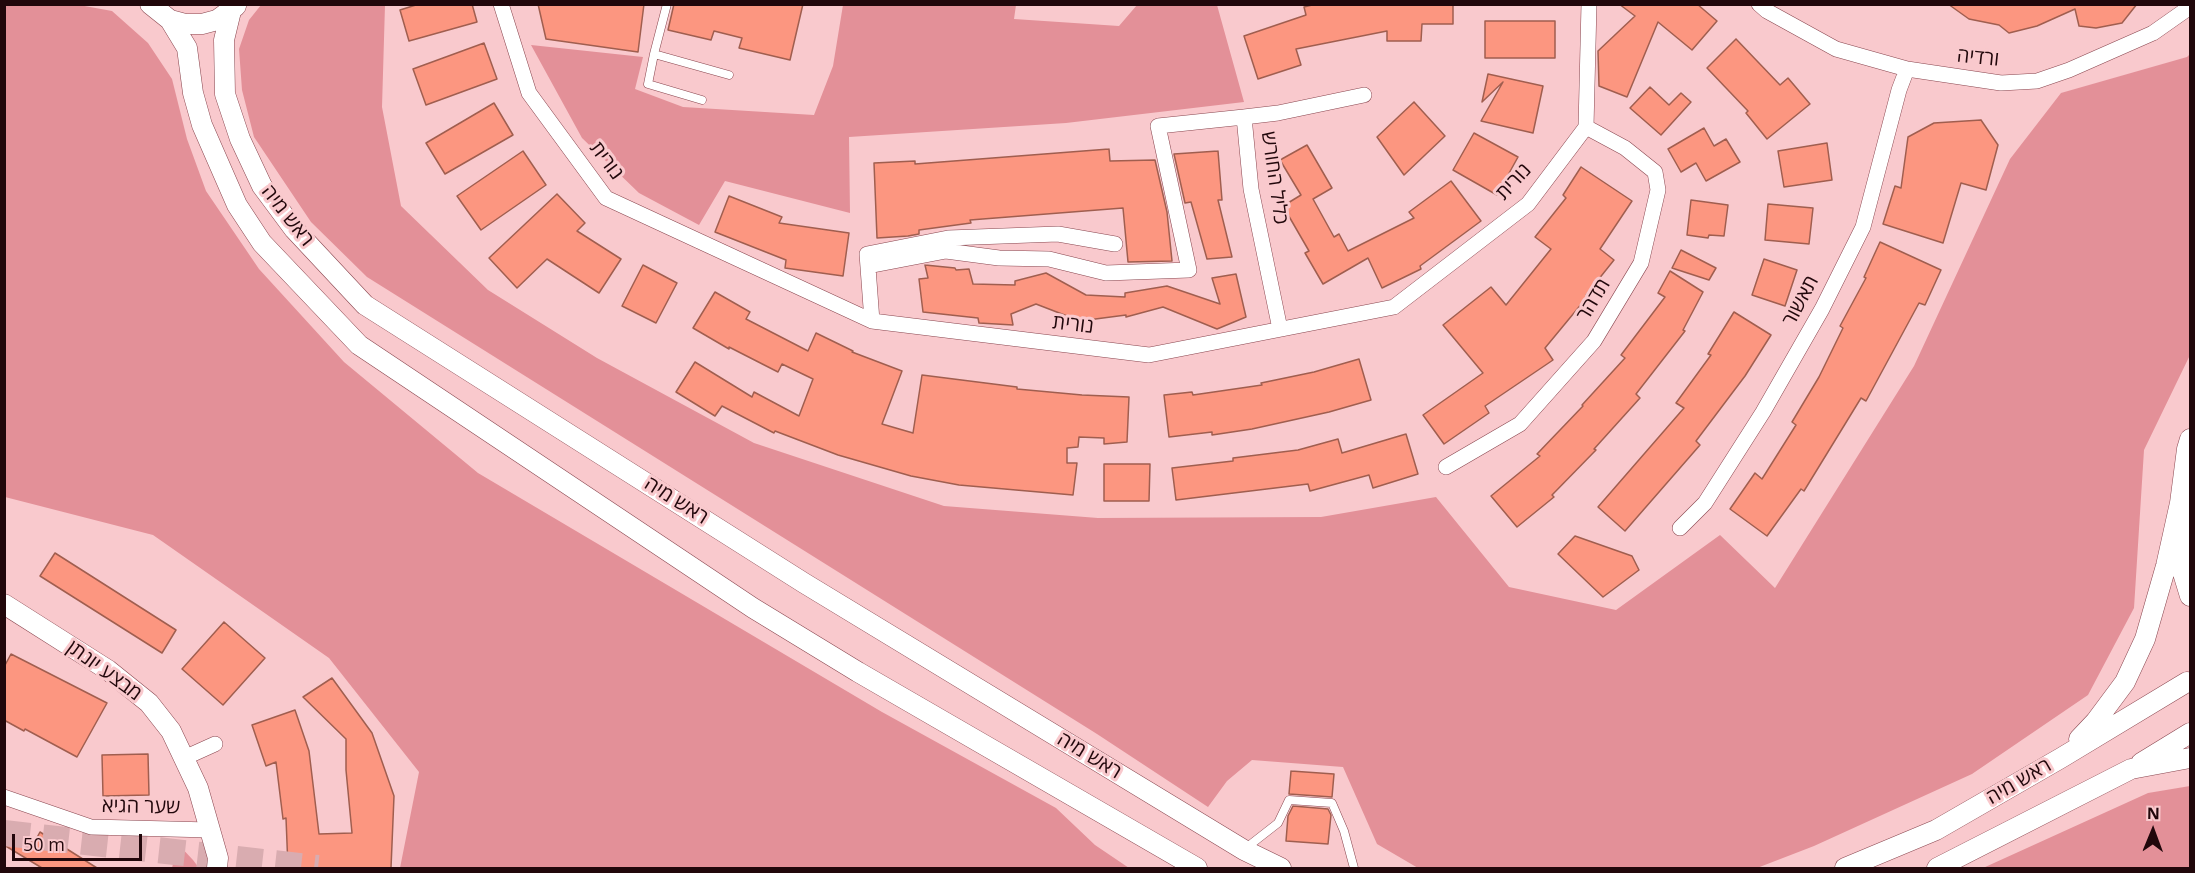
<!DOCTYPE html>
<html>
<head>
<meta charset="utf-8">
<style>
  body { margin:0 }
  #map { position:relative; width:2195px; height:873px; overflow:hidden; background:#f9c9cd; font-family:"Open Sans",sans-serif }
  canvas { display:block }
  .frame { position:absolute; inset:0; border:6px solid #21070b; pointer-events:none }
  .north { position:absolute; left:2123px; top:801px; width:60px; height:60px; -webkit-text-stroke:4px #f9c9cd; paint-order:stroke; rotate:1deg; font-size:16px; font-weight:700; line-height:24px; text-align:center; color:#21070b }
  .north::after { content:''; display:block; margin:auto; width:21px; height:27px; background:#21070b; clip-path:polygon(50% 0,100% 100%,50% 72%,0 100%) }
  .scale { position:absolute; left:12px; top:834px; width:130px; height:27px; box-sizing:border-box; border:3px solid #21070b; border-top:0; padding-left:8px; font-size:18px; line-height:21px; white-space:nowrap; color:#21070b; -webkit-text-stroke:4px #f9c9cd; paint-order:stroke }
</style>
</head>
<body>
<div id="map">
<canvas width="2195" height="873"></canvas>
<div class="frame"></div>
<div class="north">N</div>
<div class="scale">50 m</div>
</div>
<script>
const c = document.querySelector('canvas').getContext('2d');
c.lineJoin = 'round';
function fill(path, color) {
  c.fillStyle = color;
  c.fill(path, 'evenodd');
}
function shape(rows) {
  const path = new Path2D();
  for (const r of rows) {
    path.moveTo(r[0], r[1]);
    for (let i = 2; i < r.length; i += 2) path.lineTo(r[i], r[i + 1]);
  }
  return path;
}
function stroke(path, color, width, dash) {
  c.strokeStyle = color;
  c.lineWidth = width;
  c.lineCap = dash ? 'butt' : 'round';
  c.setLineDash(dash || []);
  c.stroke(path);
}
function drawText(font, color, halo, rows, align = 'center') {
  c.font = font + ' "Open Sans","Noto Sans Hebrew",sans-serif';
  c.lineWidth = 6;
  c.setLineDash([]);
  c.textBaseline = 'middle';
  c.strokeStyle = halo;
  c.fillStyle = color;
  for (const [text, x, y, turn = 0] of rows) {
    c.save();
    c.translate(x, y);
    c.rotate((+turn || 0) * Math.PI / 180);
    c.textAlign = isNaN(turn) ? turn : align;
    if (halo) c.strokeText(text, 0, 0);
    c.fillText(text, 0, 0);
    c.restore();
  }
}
fill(shape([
  [4,5,79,5,112,11,148,43,172,79,187,139,206,191,259,269,344,362,478,473,882,712,1056,808,1095,845,1129,868,400,868,419,772,329,658,153,535,5,497],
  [261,5,385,5,382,107,401,206,488,290,597,358,754,443,944,506,1098,518,1321,517,1436,497,1509,587,1616,610,1720,535,1775,588,1914,366,2010,159,2061,93,2187,57,2190,54,2190,355,2144,450,2134,608,2088,695,1972,774,1814,846,1757,868,1418,868,1377,844,1343,767,1252,760,1227,781,1208,807,1097,734,367,277,311,222,254,137,242,90,239,49,249,20],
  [843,5,1016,5,1014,19,1119,26,1137,5,1217,5,1244,102,1066,123,849,137,850,213,725,181,699,225,639,193,582,138,531,45,643,57,635,89,683,107,814,115,833,66],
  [2190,786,2190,868,1983,868,2148,793],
  [178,844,193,860,199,868,172,868]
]), '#e39098');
const building = shape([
  [419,4,472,4,477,22,409,41,400,10,419,4],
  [538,4,644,4,638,52,546,39,538,4],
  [674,4,803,4,790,60,739,48,742,38,714,31,711,40,668,30,674,4],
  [1316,4,1453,4,1453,24,1422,24,1421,41,1387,41,1387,31,1296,49,1301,65,1258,79,1244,36,1306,15,1304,7,1316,4],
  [1619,4,1697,4,1717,21,1692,50,1658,22,1627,97,1599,86,1598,51,1635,16,1619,4],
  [1948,4,2137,4,2122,23,2096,28,2079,26,2075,9,2037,26,2009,33,1999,25,1969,19,1948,4],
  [1485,21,1555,21,1555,58,1485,58,1485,21],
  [1736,39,1780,85,1788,78,1810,104,1767,139,1746,113,1748,111,1707,68,1736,39],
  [484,43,497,79,426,105,413,69,484,43],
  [1488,74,1543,86,1533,133,1481,121,1503,82,1482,102,1488,74],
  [1650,87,1669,105,1681,93,1691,102,1661,135,1630,108,1650,87],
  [1414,102,1445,136,1404,175,1377,137,1414,102],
  [494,103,513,135,445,174,426,143,494,103],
  [1981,120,1998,145,1986,190,1961,183,1943,243,1883,224,1895,186,1901,188,1908,137,1934,123,1981,120],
  [1704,128,1714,146,1726,139,1740,162,1706,181,1696,163,1681,172,1668,149,1704,128],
  [1474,133,1518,157,1497,195,1453,170,1474,133],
  [1827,143,1832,180,1784,187,1778,151,1827,143],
  [1307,145,1332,188,1313,199,1334,237,1339,234,1348,251,1414,218,1409,212,1451,181,1481,221,1420,266,1421,269,1382,288,1368,258,1323,284,1305,253,1309,251,1283,206,1301,195,1280,160,1307,145],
  [1109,149,1110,161,1155,160,1167,212,1172,261,1128,262,1123,208,970,220,971,223,919,230,919,234,908,236,877,238,874,163,915,161,915,164,1109,149],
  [523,151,546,185,481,230,457,196,523,151],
  [1218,151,1222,200,1218,200,1232,257,1207,259,1191,202,1185,203,1174,154,1218,151],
  [1581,167,1632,201,1600,249,1614,260,1586,295,1588,296,1545,348,1553,360,1485,406,1489,413,1444,444,1423,415,1483,373,1443,325,1491,287,1506,305,1551,249,1535,237,1566,198,1563,195,1581,167],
  [557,194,585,223,577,231,621,259,599,293,547,259,517,288,489,258,557,194],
  [729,196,782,217,779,223,849,233,843,276,785,268,786,260,715,232,729,196],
  [1691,200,1728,205,1724,236,1709,235,1708,238,1687,235,1691,200],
  [1768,204,1813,208,1809,244,1765,240,1768,204],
  [1880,242,1941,270,1925,305,1919,303,1866,401,1861,398,1804,491,1801,489,1767,536,1730,509,1755,473,1762,479,1796,425,1792,422,1819,377,1843,328,1840,326,1866,278,1864,277,1880,242],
  [1681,250,1716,268,1709,280,1672,268,1681,250],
  [1764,259,1797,270,1785,306,1752,295,1764,259],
  [643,265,677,283,656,323,622,306,643,265],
  [925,265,955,268,956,270,969,269,973,284,1015,285,1015,281,1046,273,1086,295,1125,297,1125,293,1167,286,1220,304,1212,278,1236,274,1246,317,1217,329,1163,307,1126,317,1126,315,1080,321,1036,304,1011,314,1013,325,979,323,978,318,923,312,919,279,928,278,925,265],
  [1670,271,1703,292,1683,330,1685,331,1636,394,1640,398,1594,449,1596,450,1552,495,1554,497,1517,527,1491,496,1540,456,1537,454,1583,406,1582,405,1625,358,1621,355,1665,297,1658,293,1670,271],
  [715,292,750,312,746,319,808,351,816,333,853,351,852,352,902,371,882,424,913,433,922,375,1017,387,1017,389,1082,395,1129,397,1127,442,1104,444,1104,438,1079,437,1078,447,1067,448,1067,463,1077,463,1073,495,959,485,911,476,838,455,775,431,774,433,722,406,715,416,676,392,695,362,752,397,754,392,799,416,813,379,782,364,778,372,729,347,729,349,693,328,715,292],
  [1734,312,1771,335,1745,376,1696,441,1700,445,1625,531,1598,507,1684,408,1676,403,1711,355,1708,354,1734,312],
  [1359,359,1371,400,1329,412,1252,429,1212,435,1212,432,1169,437,1164,395,1192,392,1193,395,1262,385,1261,383,1314,372,1359,359],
  [1406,434,1418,474,1373,488,1369,475,1310,491,1308,484,1176,500,1172,468,1233,461,1233,458,1298,450,1338,439,1342,453,1406,434],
  [1104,464,1150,464,1149,501,1104,501,1104,464],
  [1575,536,1632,556,1639,570,1603,597,1558,554,1575,536],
  [55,553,176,630,162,653,40,576,55,553],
  [224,622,265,658,223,705,182,669,224,622],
  [11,654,107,703,77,757,25,729,24,731,4,720,4,667,11,654],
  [332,678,372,733,394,796,391,868,288,868,286,818,283,819,276,762,266,766,252,725,295,710,309,751,319,834,352,833,346,770,346,739,303,697,332,678],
  [148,754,149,795,103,796,102,755,148,754],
  [1291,771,1334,774,1332,797,1289,794,1291,771],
  [1293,806,1328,809,1331,815,1328,844,1286,841,1288,816,1293,806],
  [4,828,34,843,40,832,97,868,42,868,4,845,4,828]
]);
fill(building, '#fc9680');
stroke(building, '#a05e4f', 1.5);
stroke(shape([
  [4,833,318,868]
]), '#d9acb0', 26, [26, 13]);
const service = shape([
  [667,4,654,54,729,75],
  [654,54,648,84,702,100],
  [1246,848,1278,823,1289,800,1332,803,1344,831,1354,868]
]);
const minor = shape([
  [501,4,529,93,606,198,872,321,1149,355,1394,307,1528,204,1586,127,1589,4],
  [1759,4,1767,11,1836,49,1907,69,2001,83,2037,81,2069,70,2153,33,2190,7],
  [868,266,946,251,999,258,1049,259,1106,273,1189,270,1158,126,1244,117],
  [872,321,867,254,948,238,1058,234,1115,244],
  [1280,329,1251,189,1244,117,1278,113,1364,95],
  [1446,467,1520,424,1594,341,1641,263,1658,190,1655,172,1625,148,1586,127],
  [1680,528,1705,503,1763,412,1822,309,1863,227,1899,90,1907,69],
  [184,758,215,744],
  [4,797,91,827,210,830]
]);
const tertiary = shape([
  [150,4,170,20,185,24,202,24,217,20,236,6],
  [231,11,224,40,225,94,240,139,262,186,294,229,365,305,804,583,1244,850,1281,868],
  [170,20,187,48,193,93,202,125,237,205,262,243,359,345,753,608,858,672,1197,868],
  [2190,439,2187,449,2180,503,2183,573,2190,596],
  [4,604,108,670,149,703,171,731,198,788,218,858,217,868],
  [2079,739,2096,721,2125,682,2145,639,2166,566,2180,503],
  [2141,763,2190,733],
  [1845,868,1936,830,2061,758,2187,682],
  [1937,868,2131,769,2190,758]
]);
stroke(service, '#89464f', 9);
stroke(minor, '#89464f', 16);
stroke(tertiary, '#89464f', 21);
stroke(service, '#fff', 8);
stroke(minor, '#fff', 15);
stroke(tertiary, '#fff', 20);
drawText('20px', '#21070b', '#f9c9cd', [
  ["ורדיה",1978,58,6],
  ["נורית",606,161,53],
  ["כליל החורש",1274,178,82],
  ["נורית",1514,182,-47],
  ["ראש מיה",287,216,52],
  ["תדהר",1594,300,-59],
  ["תאשור",1801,301,-62],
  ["נורית",1073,325,7],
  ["ראש מיה",676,501,32],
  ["מבצע יונתן",104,671,36],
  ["ראש מיה",1089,756,31],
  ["ראש מיה",2019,782,-30],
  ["שער הגיא",141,807,1]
]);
</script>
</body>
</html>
